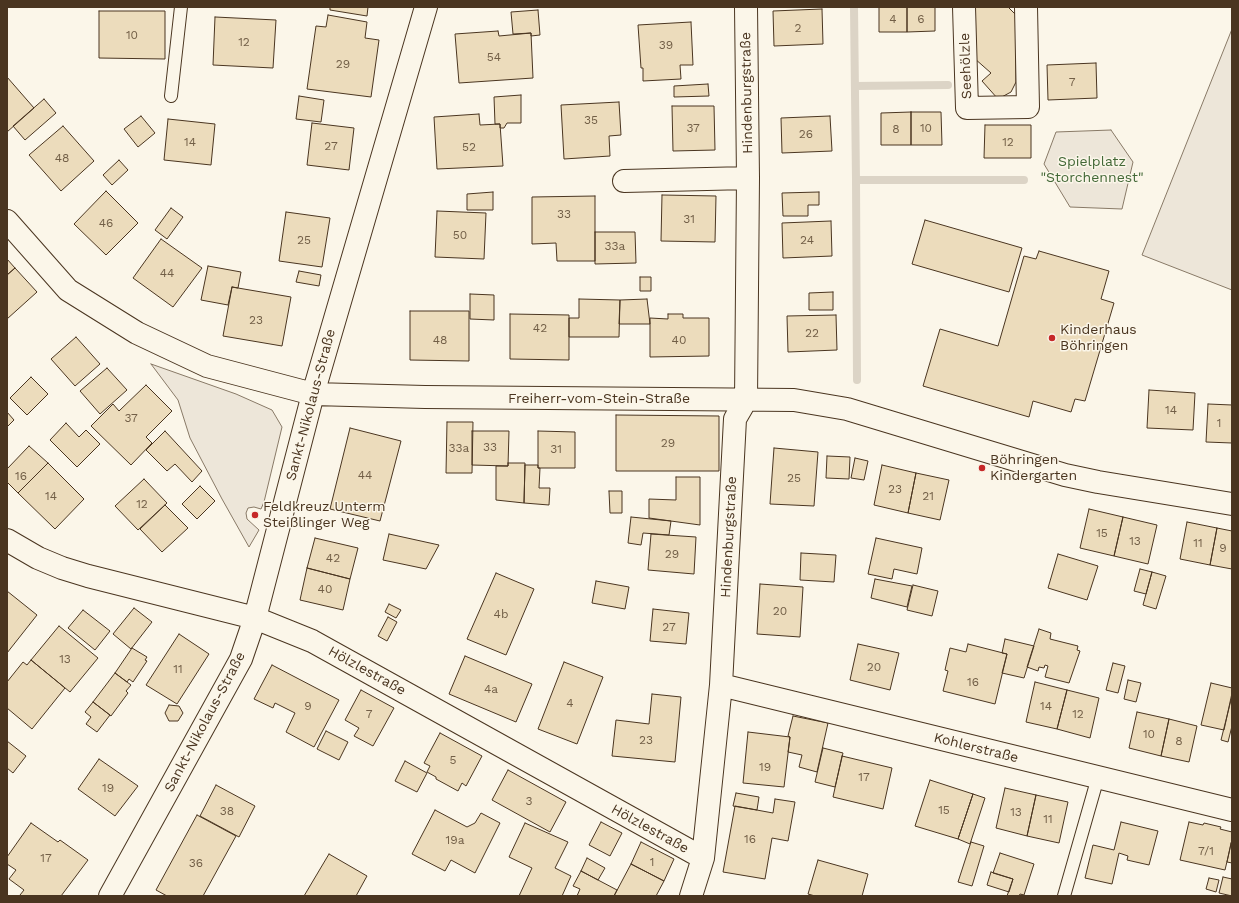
<!DOCTYPE html>
<html>
<head>
<meta charset="utf-8">
<style>
  body { margin:0 }
  #map { position:relative; width:1239px; height:903px; overflow:hidden; background:#fbf6e9; font-family:"Work Sans",sans-serif }
  canvas { display:block }
  .frame { position:absolute; inset:0; border:8px solid #4a3520; pointer-events:none }
</style>
</head>
<body>
<div id="map">
<canvas width="1239" height="903"></canvas>
<div class="frame"></div>
</div>
<script>
const c = document.querySelector('canvas').getContext('2d');
c.lineJoin = 'round';
function fill(path, color) {
  c.fillStyle = color;
  c.fill(path, 'evenodd');
}
function shape(rows) {
  const path = new Path2D();
  for (const r of rows) {
    path.moveTo(r[0], r[1]);
    for (let i = 2; i < r.length; i += 2) path.lineTo(r[i], r[i + 1]);
  }
  return path;
}
function stroke(path, color, width, dash) {
  c.strokeStyle = color;
  c.lineWidth = width;
  c.lineCap = dash ? 'butt' : 'round';
  c.setLineDash(dash || []);
  c.stroke(path);
}
function drawText(font, color, halo, rows, align = 'center') {
  c.font = font + ' "Work Sans",sans-serif';
  c.lineWidth = 3;
  c.setLineDash([]);
  c.textBaseline = 'middle';
  c.strokeStyle = halo;
  c.fillStyle = color;
  for (const [text, x, y, turn = 0] of rows) {
    c.save();
    c.translate(x, y);
    c.rotate((+turn || 0) * Math.PI / 180);
    c.textAlign = isNaN(turn) ? turn : align;
    if (halo) c.strokeText(text, 0, 0);
    c.fillText(text, 0, 0);
    c.restore();
  }
}
const green = shape([
  [1232,29,1232,290,1142,255,1232,29],
  [1111,130,1133,162,1122,209,1070,207,1044,164,1056,132,1111,130],
  [151,364,236,394,272,410,282,427,264,502,261,509,254,507,248,508,246,513,247,519,259,530,249,547,222,499,190,438,178,400,151,364]
]);
fill(green, '#ede6d9');
stroke(green, '#887966', 1);
stroke(shape([
  [854,7,856,180,857,380],
  [855,86,948,85],
  [856,180,1024,180]
]), '#dcd4c6', 8);
const building = shape([
  [330,7,368,7,367,16,330,10,330,7],
  [879,7,907,7,907,32,879,32,879,7],
  [907,7,935,7,935,31,907,32,907,7],
  [973,7,1008,7,1016,15,1016,82,1011,92,998,99,982,81,991,73,974,58,973,7],
  [822,9,823,44,774,46,773,11,822,9],
  [538,10,540,35,531,36,531,33,513,34,511,12,538,10],
  [99,11,165,11,165,59,99,58,99,11],
  [328,15,367,22,365,38,379,40,371,97,307,89,316,26,326,27,328,15],
  [215,17,276,20,273,68,213,65,215,17],
  [691,22,693,65,680,65,681,79,643,81,643,68,641,68,638,25,691,22],
  [498,31,499,36,531,33,533,78,459,83,455,34,498,31],
  [1096,63,1097,98,1048,100,1047,65,1096,63],
  [7,77,34,108,7,132,7,77],
  [708,84,709,96,674,97,674,86,708,84],
  [521,95,521,123,507,123,504,128,500,128,500,124,495,124,494,97,521,95],
  [299,96,324,100,321,122,296,119,299,96],
  [44,99,56,113,25,140,13,126,44,99],
  [619,102,621,135,609,136,610,156,564,159,561,105,619,102],
  [672,106,714,106,715,150,673,151,672,106],
  [911,112,911,145,881,145,881,113,911,112],
  [911,112,941,112,942,145,911,145,911,112],
  [479,114,480,125,500,124,503,166,437,169,434,117,479,114],
  [141,116,155,133,138,147,124,129,141,116],
  [830,116,832,151,782,153,781,118,830,116],
  [168,119,215,124,211,165,164,160,168,119],
  [312,123,354,128,349,170,307,165,312,123],
  [985,125,1031,125,1031,158,984,158,985,125],
  [63,126,94,161,61,191,29,155,63,126],
  [119,160,128,170,112,185,103,175,119,160],
  [106,191,138,223,106,255,74,224,106,191],
  [493,192,493,210,467,210,467,194,493,192],
  [819,192,819,205,808,205,808,216,783,216,782,193,819,192],
  [662,195,716,196,715,242,661,241,662,195],
  [595,196,595,261,557,261,556,243,532,244,532,197,595,196],
  [171,208,183,217,167,239,155,230,171,208],
  [437,211,486,213,484,259,435,257,437,211],
  [286,212,330,218,322,267,279,261,286,212],
  [925,220,1022,248,1009,292,912,264,925,220],
  [831,221,832,256,783,258,782,223,831,221],
  [595,232,635,232,636,263,595,264,595,232],
  [161,239,202,268,173,307,133,278,161,239],
  [1039,251,1109,271,1101,299,1114,303,1085,401,1075,399,1071,412,1033,401,1029,417,923,386,940,329,998,346,1024,256,1036,259,1039,251],
  [7,259,15,268,7,275,7,259],
  [208,266,241,272,238,288,232,287,228,305,201,300,208,266],
  [15,268,37,292,7,319,7,275,15,268],
  [299,271,321,275,319,286,296,282,299,271],
  [640,277,651,277,651,291,640,291,640,277],
  [232,287,291,297,282,346,223,336,232,287],
  [833,292,833,310,809,310,809,293,833,292],
  [470,294,494,295,494,320,470,319,470,294],
  [579,299,620,300,619,337,569,337,569,318,579,318,579,299],
  [647,299,650,324,619,324,620,300,647,299],
  [410,311,469,311,469,361,410,360,410,311],
  [510,314,569,315,569,360,510,359,510,314],
  [668,314,683,314,683,318,709,318,709,356,650,357,650,318,668,319,668,314],
  [836,315,837,350,788,352,787,316,836,315],
  [76,337,100,364,75,386,51,359,76,337],
  [107,368,127,390,100,414,80,391,107,368],
  [31,377,48,394,27,415,10,398,31,377],
  [146,385,172,411,146,437,152,443,131,465,91,426,113,404,119,411,146,385],
  [1149,390,1195,393,1193,430,1147,428,1149,390],
  [1208,404,1232,405,1232,443,1206,442,1208,404],
  [7,412,14,420,7,427,7,412],
  [616,415,719,416,719,471,616,471,616,415],
  [447,422,473,422,472,473,446,473,447,422],
  [66,423,79,437,86,430,100,444,77,467,50,440,66,423],
  [350,428,401,441,380,521,330,509,350,428],
  [165,431,202,471,192,482,175,464,167,471,146,450,165,431],
  [472,431,509,431,508,466,472,465,472,431],
  [538,431,575,432,575,468,538,468,538,431],
  [29,446,48,463,18,493,7,482,7,469,29,446],
  [774,448,818,452,814,506,770,504,774,448],
  [827,456,850,457,849,479,826,478,827,456],
  [855,458,868,461,864,480,851,478,855,458],
  [48,463,84,499,55,529,18,493,48,463],
  [508,463,525,463,524,503,496,500,496,466,508,466,508,463],
  [525,465,538,465,538,468,540,468,539,488,550,488,549,505,524,503,525,465],
  [882,465,916,473,908,513,874,505,882,465],
  [916,473,949,480,940,520,908,513,916,473],
  [676,477,700,477,700,525,649,518,649,499,676,500,676,477],
  [144,479,167,503,138,530,115,506,144,479],
  [200,486,215,501,197,519,182,504,200,486],
  [609,491,622,491,622,513,610,513,609,491],
  [165,505,188,528,162,552,140,529,165,505],
  [1089,509,1123,517,1114,556,1080,548,1089,509],
  [631,517,671,521,669,535,643,533,641,545,628,543,631,517],
  [1123,517,1157,525,1148,564,1114,556,1123,517],
  [1187,522,1217,528,1210,565,1180,559,1187,522],
  [1217,528,1232,531,1232,569,1210,565,1217,528],
  [389,534,439,545,426,569,383,560,389,534],
  [651,534,696,537,694,574,648,570,651,534],
  [315,538,358,548,350,579,307,568,315,538],
  [876,538,922,548,917,574,894,569,892,579,868,574,876,538],
  [801,553,836,555,834,582,800,580,801,553],
  [1058,554,1098,566,1087,600,1048,588,1058,554],
  [307,568,350,579,343,610,300,600,307,568],
  [1140,569,1152,572,1146,594,1134,591,1140,569],
  [1152,572,1166,576,1156,609,1143,605,1152,572],
  [496,573,534,589,506,655,467,639,496,573],
  [875,579,912,586,907,607,871,598,875,579],
  [596,581,629,587,625,609,592,603,596,581],
  [760,584,803,587,800,637,757,634,760,584],
  [913,585,938,591,932,616,907,610,913,585],
  [7,591,37,615,7,653,7,591],
  [389,604,401,610,396,618,385,612,389,604],
  [134,608,152,622,131,649,113,634,134,608],
  [653,609,689,613,686,644,650,641,653,609],
  [83,610,110,631,95,650,68,628,83,610],
  [388,617,397,622,387,641,378,636,388,617],
  [59,626,98,658,70,692,31,660,59,626],
  [1039,629,1051,633,1050,639,1078,646,1077,650,1080,651,1069,683,1045,677,1048,666,1045,665,1044,668,1039,667,1038,671,1027,667,1039,629],
  [179,634,209,654,177,704,146,685,179,634],
  [1005,639,1034,646,1024,678,1002,673,1007,654,1002,653,1005,639],
  [858,644,899,653,890,690,850,680,858,644],
  [968,644,1007,654,995,704,943,691,948,671,945,670,950,648,966,652,968,644],
  [132,648,147,657,145,660,147,661,133,682,129,679,127,682,115,673,132,648],
  [465,656,532,684,516,722,449,694,465,656],
  [31,660,65,688,32,729,7,708,7,682,23,662,27,665,31,660],
  [564,662,603,677,577,744,538,729,564,662],
  [1113,663,1125,666,1118,693,1106,690,1113,663],
  [272,665,339,700,314,747,286,732,295,713,275,703,273,708,254,699,272,665],
  [115,673,131,685,126,691,128,693,111,716,93,702,115,673],
  [1128,680,1141,683,1136,702,1124,699,1128,680],
  [1035,682,1067,690,1057,729,1026,722,1035,682],
  [1211,683,1232,688,1232,693,1224,730,1201,725,1211,683],
  [361,690,394,708,373,746,354,736,359,728,345,720,361,690],
  [1067,690,1099,698,1090,738,1057,729,1067,690],
  [652,694,681,697,675,762,612,756,616,720,649,724,652,694],
  [1231,700,1232,701,1232,726,1228,742,1221,740,1231,700],
  [93,702,110,715,97,732,86,724,91,717,85,712,93,702],
  [169,705,179,706,183,713,178,721,169,721,165,713,169,705],
  [1137,712,1169,719,1161,756,1129,748,1137,712],
  [793,716,828,723,817,772,799,767,802,755,788,752,790,737,788,736,793,716],
  [1169,719,1197,726,1189,762,1161,756,1169,719],
  [326,731,348,742,339,760,317,749,326,731],
  [748,732,790,737,784,787,743,783,748,732],
  [440,733,482,756,466,786,462,783,458,791,436,779,436,777,427,772,430,766,424,763,440,733],
  [7,741,26,756,13,773,7,768,7,741],
  [823,748,843,753,835,787,815,782,823,748],
  [842,756,892,768,883,809,833,797,842,756],
  [99,759,138,786,115,816,78,789,99,759],
  [405,761,427,773,417,792,395,781,405,761],
  [508,770,566,802,550,832,492,800,508,770],
  [930,780,973,794,958,839,915,826,930,780],
  [216,785,255,806,239,837,200,816,216,785],
  [1005,788,1036,795,1027,836,996,828,1005,788],
  [736,793,759,797,757,810,733,806,736,793],
  [973,794,985,798,970,844,958,839,973,794],
  [1036,795,1068,802,1059,843,1027,836,1036,795],
  [775,799,795,802,788,841,772,838,765,879,723,872,735,806,773,813,775,799],
  [435,810,467,827,475,823,481,813,500,823,475,873,451,860,445,871,412,854,435,810],
  [197,815,236,836,203,896,167,896,156,890,197,815],
  [601,822,622,833,610,856,589,845,601,822],
  [1121,822,1158,831,1149,865,1127,860,1128,856,1119,853,1112,884,1085,878,1093,845,1114,850,1121,822],
  [1189,822,1203,825,1204,823,1221,827,1220,829,1232,832,1232,840,1225,870,1180,860,1189,822],
  [31,823,58,842,60,840,88,860,61,896,21,896,20,895,24,890,9,879,16,870,7,864,7,857,31,823],
  [525,823,568,842,555,868,571,876,562,896,519,896,532,868,509,857,525,823],
  [641,842,674,859,664,881,631,864,641,842],
  [971,842,984,846,972,886,958,882,971,842],
  [1231,843,1232,843,1232,863,1227,862,1231,843],
  [1000,853,1034,864,1024,895,1020,894,1019,896,1007,896,1013,879,993,873,1000,853],
  [329,854,367,876,356,896,304,896,329,854],
  [587,858,605,868,598,880,581,871,587,858],
  [818,860,868,874,862,896,815,896,808,894,818,860],
  [631,864,664,881,656,896,614,896,631,864],
  [581,871,617,890,614,896,577,896,580,889,573,886,581,871],
  [991,872,1013,879,1009,892,987,885,991,872],
  [1223,877,1232,879,1232,896,1219,893,1223,877],
  [1209,878,1219,880,1216,892,1206,889,1209,878]
]);
fill(building, '#ecdcbc');
stroke(building, '#4a3520', 1);
const service = shape([
  [171,96,181,7],
  [1064,896,1098,777]
]);
const minor = shape([
  [964,7,967,108,1028,107,1026,7],
  [624,181,748,178],
  [7,221,68,290,137,333,207,366,313,394,425,397,794,400,847,409,1065,475,1098,482,1232,504],
  [7,540,38,558,62,568,88,576,255,618,312,641,703,858],
  [721,685,1232,810],
  [110,896,241,659,255,618,313,394,419,31,426,7],
  [691,896,703,858,721,685,735,419,746,400,748,178,746,7]
]);
stroke(service, '#4a3520', 14);
stroke(minor, '#4a3520', 24);
stroke(service, '#fbf6e9', 12);
stroke(minor, '#fbf6e9', 22);
for (const [x, y, r, color] of [
  [1052,338,4,"#c62828"],
  [982,468,4,"#c62828"],
  [255,515,4,"#c62828"]
]) {
  const dot = new Path2D();
  dot.arc(x, y, r, 0, 2 * Math.PI);
  c.fillStyle = color;
  c.fill(dot);
  stroke(dot, '#fbf6e9', 1.5);
}
drawText('12px', '#725f47', null, [
  ["4",893,19],
  ["6",921,19],
  ["2",798,28],
  ["10",132,35],
  ["12",244,42],
  ["39",666,45],
  ["54",494,57],
  ["29",343,64],
  ["7",1072,82],
  ["35",591,120],
  ["37",693,128],
  ["10",926,128],
  ["8",896,129],
  ["26",806,134],
  ["14",190,142],
  ["12",1008,142],
  ["27",331,146],
  ["52",469,147],
  ["48",62,158],
  ["33",564,214],
  ["31",689,219],
  ["46",106,223],
  ["50",460,235],
  ["25",304,240],
  ["24",807,240],
  ["33a",615,246],
  ["44",167,273],
  ["23",256,320],
  ["42",540,328],
  ["22",812,333],
  ["48",440,340],
  ["40",679,340],
  ["14",1171,410],
  ["37",131,418],
  ["1",1219,423],
  ["29",668,443],
  ["33",490,447],
  ["33a",459,448],
  ["31",556,449],
  ["44",365,475],
  ["16",21,476],
  ["25",794,478],
  ["23",895,489],
  ["14",51,496],
  ["21",928,496],
  ["12",142,504],
  ["15",1102,533],
  ["13",1135,541],
  ["11",1198,543],
  ["9",1223,548],
  ["29",672,554],
  ["42",333,558],
  ["40",325,589],
  ["20",780,611],
  ["4b",501,614],
  ["27",669,627],
  ["13",65,659],
  ["20",874,667],
  ["11",178,669],
  ["16",973,682],
  ["4a",491,689],
  ["4",570,703],
  ["9",308,706],
  ["14",1046,706],
  ["7",369,714],
  ["12",1078,714],
  ["10",1149,734],
  ["23",646,740],
  ["8",1179,741],
  ["5",453,760],
  ["19",765,767],
  ["17",864,777],
  ["19",108,788],
  ["3",529,801],
  ["15",944,810],
  ["38",227,811],
  ["13",1016,812],
  ["11",1048,819],
  ["16",750,839],
  ["19a",455,840],
  ["7/1",1206,851],
  ["17",46,858],
  ["1",652,862],
  ["36",196,863]
]);
drawText('14px', '#4a3520', '#fbf6e9', [
  ["Seehölzle",966,66,-92],
  ["Hindenburgstraße",747,93,-91],
  ["Freiherr-vom-Stein-Straße",599,399],
  ["Sankt-Nikolaus-Straße",311,405,-75],
  ["Hindenburgstraße",729,537,-87],
  ["Hölzlestraße",367,671,29],
  ["Sankt-Nikolaus-Straße",205,722,-62],
  ["Kohlerstraße",976,748,14],
  ["Hölzlestraße",650,829,29]
]);
drawText('14px', '#436837', '#fbf6e9', [
  ["Spielplatz",1092,162],
  ["\"Storchennest\"",1092,178]
]);
drawText('14px', '#4a3520', '#fbf6e9', [
  ["Kinderhaus",1060,330],
  ["Böhringen",1060,346],
  ["Böhringen",990,460],
  ["Kindergarten",990,476],
  ["Feldkreuz Unterm",263,507],
  ["Steißlinger Weg",263,523]
], 'left');
</script>
</body>
</html>
